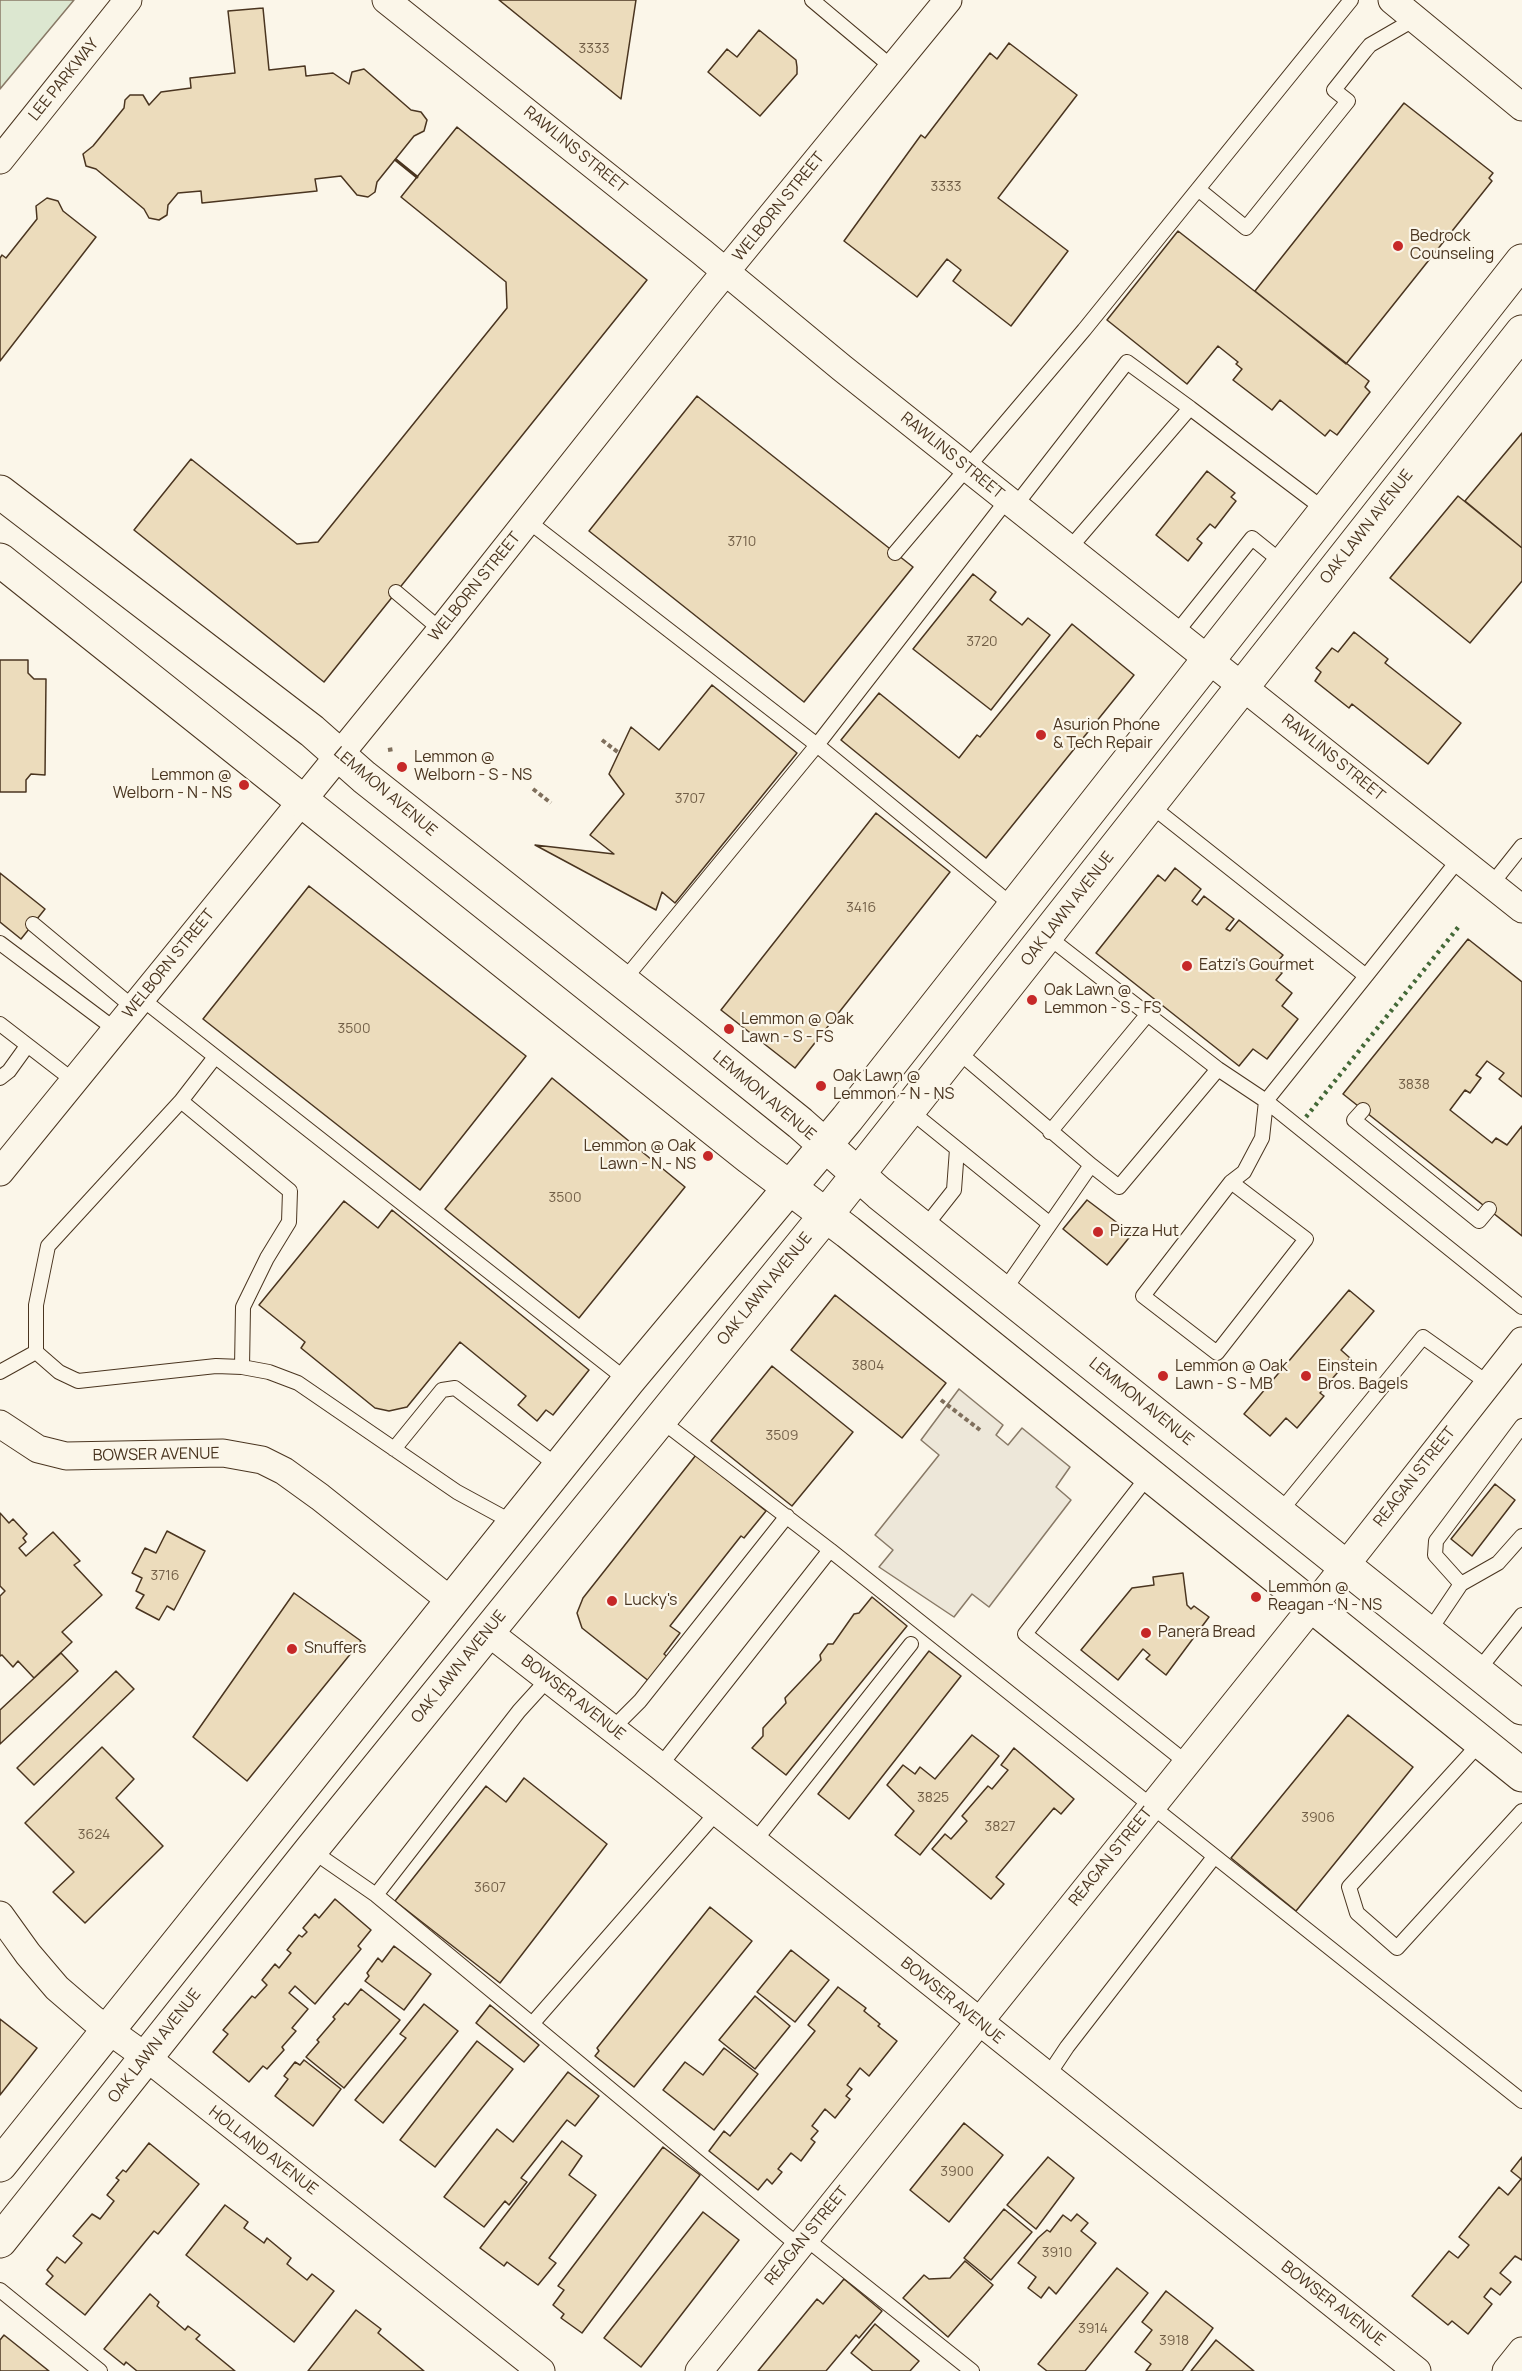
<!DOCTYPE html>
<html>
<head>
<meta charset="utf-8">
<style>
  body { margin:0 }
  canvas { display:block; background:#fbf6e9 }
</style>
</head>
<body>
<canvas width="1522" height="2371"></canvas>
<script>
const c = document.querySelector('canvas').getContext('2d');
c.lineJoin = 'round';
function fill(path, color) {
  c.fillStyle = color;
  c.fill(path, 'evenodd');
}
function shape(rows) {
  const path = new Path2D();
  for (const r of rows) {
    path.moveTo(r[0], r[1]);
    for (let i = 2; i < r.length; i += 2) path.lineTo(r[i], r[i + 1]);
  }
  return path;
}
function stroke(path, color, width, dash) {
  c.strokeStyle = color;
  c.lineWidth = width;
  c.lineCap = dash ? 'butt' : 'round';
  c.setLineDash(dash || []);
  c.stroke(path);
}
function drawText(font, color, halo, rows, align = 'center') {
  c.font = font + ' Manrope,sans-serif';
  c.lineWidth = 4.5;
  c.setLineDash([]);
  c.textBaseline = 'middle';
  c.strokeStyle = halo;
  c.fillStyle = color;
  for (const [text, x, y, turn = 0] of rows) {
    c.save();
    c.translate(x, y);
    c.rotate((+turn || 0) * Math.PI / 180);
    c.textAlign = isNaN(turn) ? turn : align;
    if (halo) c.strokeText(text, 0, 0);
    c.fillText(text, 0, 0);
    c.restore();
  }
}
const green = shape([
  [0,0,74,0,0,89,0,0]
]);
fill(green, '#dce7d0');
stroke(green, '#887966', 1.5);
const parking = shape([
  [959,1389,1003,1425,996,1435,1008,1445,1022,1428,1070,1467,1056,1487,1071,1500,989,1607,972,1594,954,1617,879,1567,893,1550,875,1535,939,1455,921,1440,959,1389]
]);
fill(parking, '#ede7d9');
stroke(parking, '#887966', 1.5);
const building = shape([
  [499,0,636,0,621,99,499,0],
  [263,8,269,70,305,66,306,76,333,73,349,84,352,72,364,69,411,110,421,112,427,120,424,131,414,136,377,182,375,192,368,197,357,195,341,176,315,179,317,191,202,203,201,191,178,193,168,205,167,215,159,220,149,218,144,209,96,169,86,166,83,154,93,146,124,108,125,100,130,95,143,95,149,105,161,92,191,88,190,78,235,73,228,11,263,8],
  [759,30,796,60,797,67,797,74,760,116,708,72,727,49,737,57,759,30],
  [1009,43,1077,95,998,198,1068,251,1011,326,953,281,961,270,947,259,917,297,844,241,921,135,925,138,990,53,997,59,1009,43],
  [1404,103,1493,173,1489,178,1492,181,1346,364,1255,291,1404,103],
  [457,127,647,280,324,682,134,530,191,459,297,544,318,542,507,308,506,282,401,197,457,127],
  [47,198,58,201,63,211,96,237,0,361,0,258,2,255,6,258,37,219,36,206,47,198],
  [1178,231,1369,381,1365,387,1370,392,1337,435,1330,430,1325,436,1280,400,1272,410,1233,380,1242,369,1236,364,1238,362,1218,346,1187,384,1107,320,1178,231],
  [697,396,913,567,804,702,589,531,697,396],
  [1522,433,1522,548,1465,501,1522,433],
  [1207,471,1235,493,1231,497,1236,501,1215,528,1210,524,1197,539,1202,543,1188,561,1156,535,1207,471],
  [1458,496,1522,548,1522,581,1470,643,1390,578,1458,496],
  [973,574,996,592,990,600,1022,625,1028,618,1050,635,991,710,913,649,973,574],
  [1072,624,1134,675,986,858,841,740,879,693,959,758,977,735,980,737,1072,624],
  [1354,632,1388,659,1385,663,1461,723,1428,764,1352,704,1349,708,1315,681,1321,672,1316,668,1332,648,1338,652,1354,632],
  [0,660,28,660,28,673,34,679,46,679,45,775,31,774,26,780,26,792,0,792,0,660],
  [712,685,797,753,675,903,662,892,656,910,535,845,614,854,590,835,624,794,609,774,631,727,659,750,712,685],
  [876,813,950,872,795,1068,721,1010,876,813],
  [1175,868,1201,889,1192,901,1197,905,1204,896,1234,919,1226,929,1230,931,1239,920,1283,955,1274,966,1282,973,1276,980,1292,993,1282,1006,1298,1019,1267,1059,1253,1049,1239,1066,1096,953,1158,875,1165,881,1175,868],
  [0,873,45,909,21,939,0,922,0,873],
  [309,886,526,1056,420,1190,203,1019,309,886],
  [1468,939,1522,982,1522,1097,1499,1079,1504,1073,1487,1061,1476,1075,1481,1078,1470,1093,1465,1090,1450,1110,1492,1143,1496,1138,1507,1145,1522,1126,1522,1236,1343,1094,1468,939],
  [552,1078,685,1187,579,1318,445,1209,552,1078],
  [1087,1200,1132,1234,1107,1265,1063,1229,1087,1200],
  [344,1201,378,1228,392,1210,589,1370,553,1415,546,1410,537,1421,518,1405,526,1396,460,1342,407,1407,389,1411,375,1408,301,1348,305,1342,259,1305,344,1201],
  [1349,1290,1374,1311,1341,1350,1350,1358,1320,1393,1324,1396,1297,1428,1286,1418,1270,1436,1244,1414,1349,1290],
  [835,1295,946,1383,902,1438,791,1350,835,1295],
  [772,1366,853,1432,792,1506,711,1441,772,1366],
  [696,1455,766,1511,744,1538,741,1536,670,1626,680,1633,664,1654,669,1658,650,1682,582,1628,577,1613,583,1598,696,1455],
  [1495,1484,1515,1500,1472,1556,1451,1539,1495,1484],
  [0,1513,9,1523,13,1519,27,1534,23,1538,26,1542,19,1548,26,1556,53,1532,80,1561,74,1565,102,1595,62,1632,72,1642,34,1678,18,1661,13,1667,2,1655,0,1656,0,1596,5,1591,0,1586,0,1513],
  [167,1531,205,1551,174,1610,167,1606,159,1620,136,1608,144,1595,136,1591,142,1578,132,1573,145,1548,156,1553,167,1531],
  [1183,1573,1187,1605,1191,1609,1194,1606,1209,1617,1166,1675,1146,1659,1150,1655,1143,1649,1118,1680,1081,1650,1132,1588,1154,1585,1153,1577,1183,1573],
  [294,1593,361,1641,247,1781,193,1737,294,1593],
  [872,1597,907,1626,786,1775,752,1748,763,1736,763,1728,786,1703,785,1698,821,1660,820,1655,828,1644,833,1644,854,1614,859,1613,872,1597],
  [929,1651,961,1676,849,1819,818,1794,929,1651],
  [61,1653,78,1671,0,1744,0,1710,61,1653],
  [116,1671,134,1689,34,1785,17,1768,116,1671],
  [1348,1715,1413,1767,1296,1911,1231,1858,1348,1715],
  [972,1735,999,1756,920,1855,895,1835,914,1811,887,1785,903,1765,915,1774,920,1767,935,1779,972,1735],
  [102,1747,134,1779,116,1798,163,1846,85,1923,53,1892,74,1872,25,1823,102,1747],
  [1014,1748,1074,1799,1061,1814,1054,1808,996,1877,1004,1884,991,1899,932,1849,945,1834,951,1839,967,1821,962,1816,988,1786,992,1789,1008,1770,1001,1765,1014,1748],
  [524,1778,607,1844,500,1983,395,1901,486,1786,506,1802,524,1778],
  [335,1899,371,1930,358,1946,361,1949,315,2004,295,1986,289,1993,308,2009,292,2028,296,2031,282,2047,284,2050,267,2069,263,2066,249,2082,213,2052,228,2034,223,2030,252,1996,255,1998,267,1985,262,1980,275,1964,279,1968,291,1953,287,1950,299,1935,302,1937,307,1932,303,1928,315,1914,319,1918,335,1899],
  [710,1907,752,1941,634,2087,595,2056,599,2051,597,2048,710,1907],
  [394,1946,431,1974,404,2010,365,1981,369,1976,367,1973,378,1958,382,1962,394,1946],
  [791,1950,829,1980,795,2022,757,1992,791,1950],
  [838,1987,866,2008,864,2011,880,2024,878,2026,897,2041,869,2076,860,2068,847,2085,852,2089,846,2096,850,2099,835,2118,825,2109,812,2126,818,2131,811,2139,815,2142,801,2161,791,2153,778,2169,782,2172,772,2184,767,2179,758,2190,709,2151,724,2131,730,2136,815,2031,808,2025,838,1987],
  [361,1989,400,2020,344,2088,306,2057,319,2042,317,2040,335,2019,333,2017,345,2003,348,2005,361,1989],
  [755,1996,790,2026,755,2069,719,2040,755,1996],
  [424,2004,458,2031,383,2123,355,2100,406,2038,400,2034,424,2004],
  [490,2005,539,2045,524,2062,476,2023,490,2005],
  [0,2019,37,2048,0,2095,0,2019],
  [477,2041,513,2069,435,2167,400,2140,477,2041],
  [724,2048,758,2074,714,2130,663,2090,685,2062,703,2075,724,2048],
  [304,2060,341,2089,313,2126,275,2096,288,2079,284,2076,295,2062,300,2065,304,2060],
  [568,2072,599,2096,575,2126,567,2120,521,2178,527,2182,509,2205,505,2201,484,2227,444,2197,497,2129,513,2142,568,2072],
  [964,2123,1003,2155,949,2222,910,2190,964,2123],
  [562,2141,582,2156,569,2175,596,2195,549,2258,556,2263,538,2285,507,2262,504,2266,480,2248,562,2141],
  [149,2143,199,2184,158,2234,154,2231,85,2315,46,2284,53,2276,47,2270,57,2257,65,2263,82,2243,73,2236,92,2214,100,2219,114,2201,107,2195,119,2180,116,2178,123,2170,126,2172,149,2143],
  [663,2147,700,2175,582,2333,561,2318,564,2314,553,2305,564,2290,558,2286,663,2147],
  [1048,2157,1074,2178,1036,2229,1007,2205,1048,2157],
  [1522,2157,1522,2260,1515,2256,1500,2273,1511,2282,1500,2295,1491,2288,1484,2297,1492,2304,1468,2334,1452,2321,1448,2325,1412,2296,1449,2251,1458,2258,1469,2245,1459,2237,1499,2187,1508,2195,1521,2179,1511,2171,1522,2157],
  [225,2205,248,2222,244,2228,264,2243,267,2238,291,2258,287,2264,307,2280,312,2274,334,2291,294,2342,186,2255,225,2205],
  [1004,2209,1032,2232,991,2280,964,2258,1004,2209],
  [703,2212,739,2240,641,2367,604,2338,703,2212],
  [1077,2214,1088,2223,1081,2231,1096,2243,1056,2294,1049,2287,1041,2298,1028,2288,1036,2277,1018,2263,1038,2238,1047,2230,1050,2232,1063,2215,1071,2221,1077,2214],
  [965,2261,993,2285,948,2337,903,2298,924,2275,929,2279,950,2278,965,2261],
  [1117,2268,1148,2293,1085,2371,1047,2371,1038,2364,1117,2268],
  [844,2279,882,2311,859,2338,856,2335,826,2371,758,2371,817,2299,823,2304,844,2279],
  [1166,2291,1213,2328,1182,2371,1146,2371,1151,2364,1135,2352,1152,2330,1142,2322,1166,2291],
  [150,2294,159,2302,157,2306,185,2330,188,2326,200,2335,196,2339,235,2371,137,2371,126,2362,124,2365,104,2349,150,2294],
  [356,2310,381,2329,378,2333,424,2371,308,2371,356,2310],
  [875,2324,919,2361,910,2371,873,2371,851,2353,875,2324],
  [4,2335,49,2371,0,2371,0,2340,4,2335],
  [1216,2340,1254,2371,1191,2371,1216,2340]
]);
fill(building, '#ecdcbc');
stroke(building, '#4a3520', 1.5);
const lane = shape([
  [812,0,893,68],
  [1198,189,1246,228,1348,101,1334,90,1365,51,1370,45,1415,19],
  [1015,506,1127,362,1190,408],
  [528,521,817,745,1013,906],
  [1069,549,1190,408,1325,510],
  [895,553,1084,330,1351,0],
  [396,592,441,630],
  [1176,633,1252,538,1283,563],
  [1491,885,1522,846],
  [33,924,134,1008],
  [1047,936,1218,1069,1266,1101,1366,976,1150,805],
  [0,943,116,1030],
  [1366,976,1459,859],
  [623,981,817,745,1007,500],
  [142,999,628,1381],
  [0,1024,74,1081],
  [956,1050,1091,1165,1003,1292],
  [0,1078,9,1071,27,1046],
  [181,1101,215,1057],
  [1266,1101,1522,1307],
  [908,1109,1050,1224],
  [1363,1110,1354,1120,1479,1221,1489,1209],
  [1050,1132,1147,1015],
  [1091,1165,1119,1187,1218,1069],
  [1231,1182,1306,1239,1217,1353,1143,1296,1231,1182,1244,1172,1262,1138,1266,1101],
  [924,1228,954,1190,957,1149],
  [36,1352,36,1305,48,1246,181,1101,290,1191,289,1222,267,1258,243,1307,242,1367],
  [0,1372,36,1352,59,1372,78,1381,216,1366,242,1367,269,1372,298,1383,457,1492,514,1523],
  [659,1419,830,1550,660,1766],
  [394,1449,442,1390,455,1388,559,1467],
  [1149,1475,1025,1634,1187,1763],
  [1279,1513,1423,1337,1488,1383],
  [830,1550,1522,2101],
  [1461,1584,1435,1555,1436,1541,1522,1426],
  [1428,1633,1461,1584,1498,1563,1522,1536],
  [1477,1672,1522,1615],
  [612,1729,640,1701,787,1516],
  [1481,1742,1349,1887,1357,1913,1397,1948,1522,1811],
  [754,1842,911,1644],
  [311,1850,376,1895,532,2024,717,1812],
  [376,1895,519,1711,549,1678],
  [532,2024,799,2246],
  [1047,2077,1067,2047,1214,1857],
  [805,2238,972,2371],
  [0,2290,100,2371]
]);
const street = shape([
  [386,0,702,252,842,368,1522,909],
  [1392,0,1522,107],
  [0,160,128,0],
  [0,1172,441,630,704,298,948,0],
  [0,1424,38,1449,66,1456,223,1453,262,1460,284,1471,320,1497,451,1601],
  [488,1632,660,1766,1417,2371],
  [0,1915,28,1954,57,1988,93,2019,146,2057,541,2371],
  [699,2371,1345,1566,1522,1341],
  [1506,2371,1522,2351]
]);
const secondary = shape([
  [0,492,312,731,364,777,688,1033,800,1123,879,1193,1522,1708],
  [0,560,749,1157,848,1232,1522,1775],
  [0,2165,628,1381,847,1119,1522,261],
  [0,2241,311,1850,826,1215,1522,332]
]);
stroke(lane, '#4a3520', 16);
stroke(street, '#4a3520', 29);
stroke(secondary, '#4a3520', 35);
stroke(shape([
  [602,740,619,753],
  [388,750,394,749],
  [533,789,551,803],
  [941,1400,980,1430]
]), '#7f6f5c', 4, [4.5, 3]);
stroke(lane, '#fbf6e9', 14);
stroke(street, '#fbf6e9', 27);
stroke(secondary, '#fbf6e9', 33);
stroke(shape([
  [1306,1117,1460,925]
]), '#436837', 4.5, [3, 4.5]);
stroke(shape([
  [396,160,417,177]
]), '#4a3520', 3);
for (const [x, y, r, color] of [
  [1398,246,6,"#c62828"],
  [1041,735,6,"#c62828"],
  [402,767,6,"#c62828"],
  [244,785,6,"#c62828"],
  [1187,966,6,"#c62828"],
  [1032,1000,6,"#c62828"],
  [729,1029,6,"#c62828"],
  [821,1086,6,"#c62828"],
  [708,1156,6,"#c62828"],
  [1098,1232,6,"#c62828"],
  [1163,1376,6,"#c62828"],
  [1306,1376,6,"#c62828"],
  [1256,1597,6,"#c62828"],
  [612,1601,6,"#c62828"],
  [1146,1633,6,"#c62828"],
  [292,1649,6,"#c62828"]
]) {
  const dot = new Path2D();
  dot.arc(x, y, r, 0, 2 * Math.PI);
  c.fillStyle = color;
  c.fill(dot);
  stroke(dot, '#fbf6e9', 2);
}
drawText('14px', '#725f47', null, [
  ["3333",594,49],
  ["3333",946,187],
  ["3710",742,542],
  ["3720",982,642],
  ["3707",690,799],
  ["3416",861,908],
  ["3500",354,1029],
  ["3838",1414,1085],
  ["3500",565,1198],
  ["3804",868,1366],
  ["3509",782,1436],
  ["3716",165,1576],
  ["3825",933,1798],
  ["3906",1318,1818],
  ["3827",1000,1827],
  ["3624",94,1835],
  ["3607",490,1888],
  ["3900",957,2172],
  ["3910",1057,2253],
  ["3914",1093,2329],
  ["3918",1174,2341]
]);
drawText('16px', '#4a3520', '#fbf6e9', [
  ["LEE PARKWAY",64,80,-51],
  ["RAWLINS STREET",575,150,39],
  ["WELBORN STREET",779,207,-51],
  ["RAWLINS STREET",952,456,39],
  ["OAK LAWN AVENUE",1367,527,-52],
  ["WELBORN STREET",475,587,-51],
  ["RAWLINS STREET",1333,758,39],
  ["LEMMON AVENUE",385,792,40],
  ["OAK LAWN AVENUE",1068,909,-52],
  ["WELBORN STREET",169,964,-51],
  ["LEMMON AVENUE",764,1096,40],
  ["OAK LAWN AVENUE",765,1289,-51],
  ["LEMMON AVENUE",1141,1402,39],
  ["BOWSER AVENUE",156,1455,-1],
  ["REAGAN STREET",1415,1477,-52],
  ["OAK LAWN AVENUE",459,1667,-51],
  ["BOWSER AVENUE",573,1698,38],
  ["REAGAN STREET",1111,1857,-51],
  ["BOWSER AVENUE",952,2001,39],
  ["OAK LAWN AVENUE",155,2046,-52],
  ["HOLLAND AVENUE",263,2151,38],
  ["REAGAN STREET",807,2236,-51],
  ["BOWSER AVENUE",1333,2304,38]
]);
drawText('16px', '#4a3520', '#fbf6e9', [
  ["Bedrock",1410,237],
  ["Counseling",1410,255],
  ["Asurion Phone",1053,726],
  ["& Tech Repair",1053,744],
  ["Lemmon @",414,758],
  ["Welborn - S - NS",414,776],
  ["Lemmon @",232,776,"right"],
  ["Welborn - N - NS",232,794,"right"],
  ["Eatzi's Gourmet",1199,966],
  ["Oak Lawn @",1044,991],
  ["Lemmon - S - FS",1044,1009],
  ["Lemmon @ Oak",741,1020],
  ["Lawn - S - FS",741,1038],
  ["Oak Lawn @",833,1077],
  ["Lemmon - N - NS",833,1095],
  ["Lemmon @ Oak",696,1147,"right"],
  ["Lawn - N - NS",696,1165,"right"],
  ["Pizza Hut",1110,1232],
  ["Lemmon @ Oak",1175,1367],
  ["Lawn - S - MB",1175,1385],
  ["Einstein",1318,1367],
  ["Bros. Bagels",1318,1385],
  ["Lemmon @",1268,1588],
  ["Reagan - N - NS",1268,1606],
  ["Lucky's",624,1601],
  ["Panera Bread",1158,1633],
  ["Snuffers",304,1649]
], 'left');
</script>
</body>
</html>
